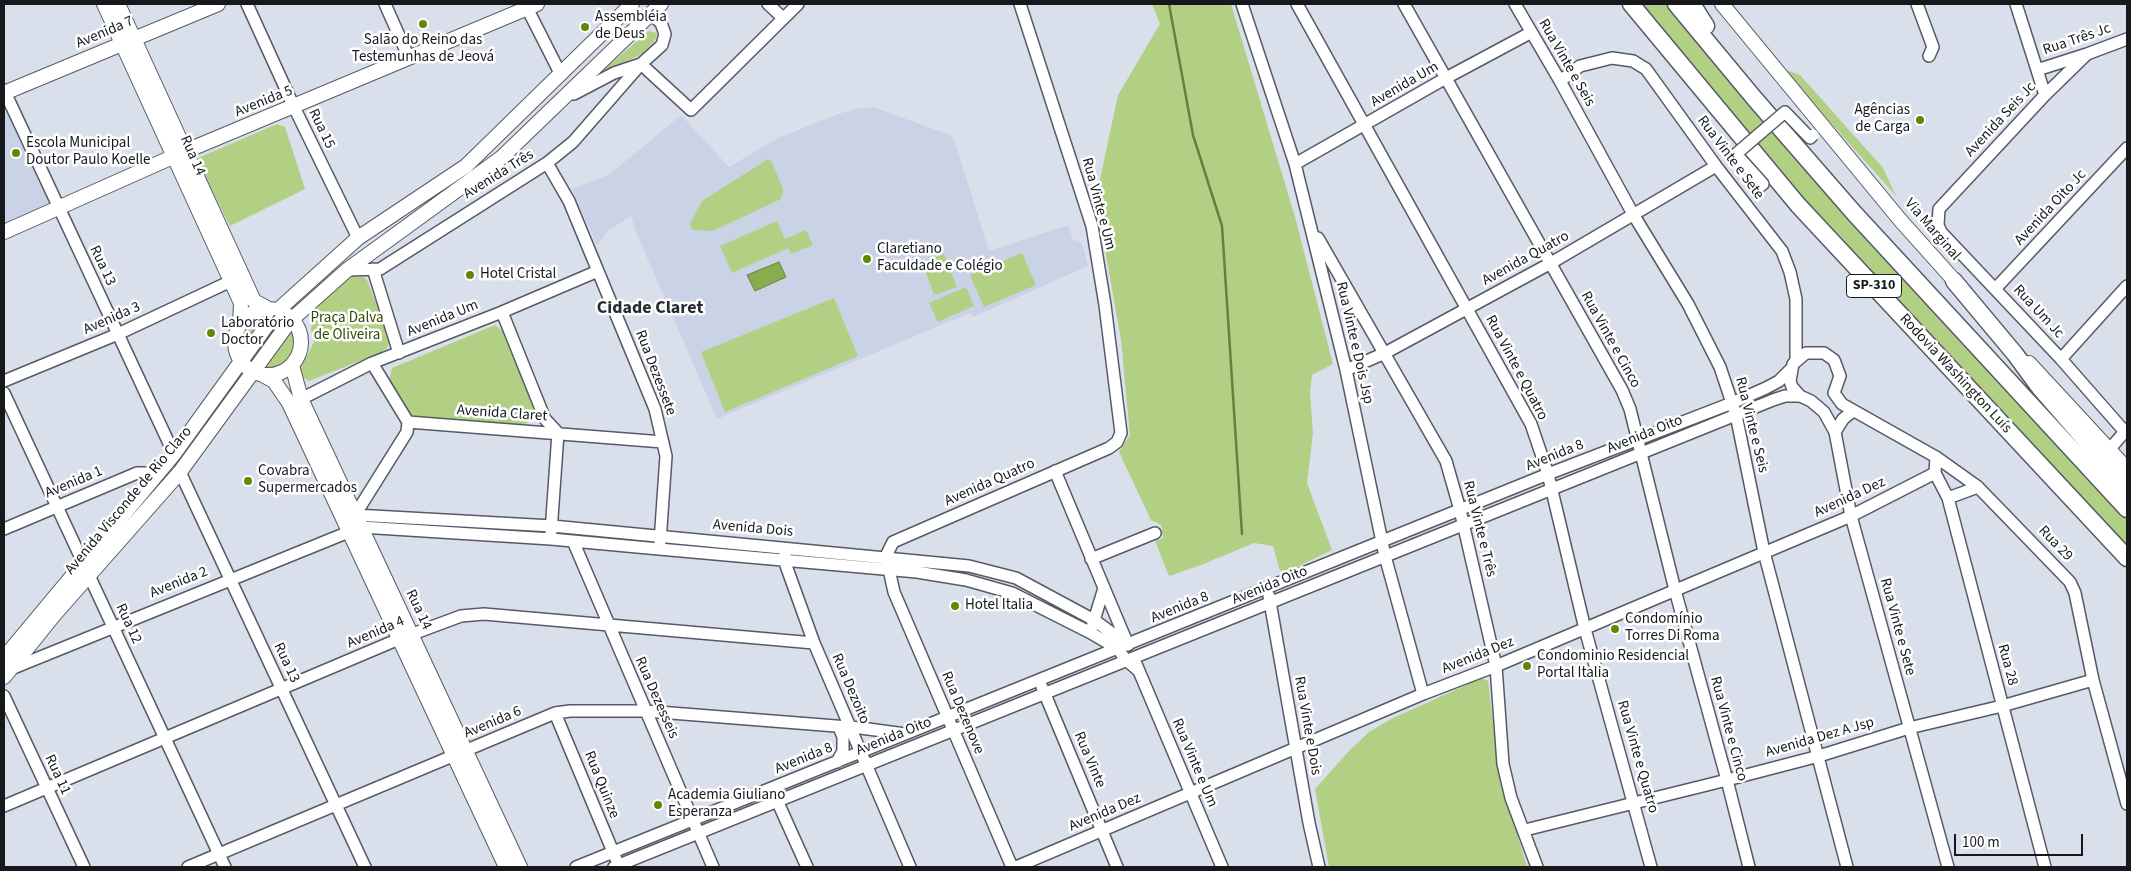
<!DOCTYPE html>
<html>
<head>
<meta charset="utf-8">
<style>
  body { margin:0 }
  #map { position:relative; width:2131px; height:871px; overflow:hidden; background:#d9dfeb; font-family:"Source Sans 3",sans-serif }
  canvas { display:block }
  .frame { position:absolute; inset:0; border:5px solid #16181c; pointer-events:none }
  .scale { position:absolute; left:1954px; top:834px; width:129px; height:22px; box-sizing:border-box; border:2px solid #16181c; border-top:0; padding-left:6px; font-size:15px; line-height:18px; white-space:nowrap; color:#16181c; -webkit-text-stroke:4px #fff; paint-order:stroke }
</style>
</head>
<body>
<div id="map">
<canvas width="2131" height="871"></canvas>
<div class="frame"></div>
<div class="scale">100 m</div>
</div>
<script>
const c = document.querySelector('canvas').getContext('2d');
c.lineJoin = 'round';
function fill(path, color) {
  c.fillStyle = color;
  c.fill(path, 'evenodd');
}
function shape(rows) {
  const path = new Path2D();
  for (const r of rows) {
    if (r.length === 3) {
      path.moveTo(r[0] + r[2], r[1]);
      path.arc(r[0], r[1], r[2], 0, 2 * Math.PI);
      continue;
    }
    path.moveTo(r[0], r[1]);
    for (let i = 2; i < r.length; i += 2) path.lineTo(r[i], r[i + 1]);
  }
  return path;
}
function stroke(path, color, width, dash) {
  c.strokeStyle = color;
  c.lineWidth = width;
  c.lineCap = dash ? 'butt' : 'round';
  c.setLineDash(dash || []);
  c.stroke(path);
}
function drawText(font, color, halo, rows, align = 'center') {
  c.font = font + ' "Source Sans 3",sans-serif';
  c.lineWidth = 5;
  c.setLineDash([]);
  c.textBaseline = 'middle';
  c.strokeStyle = halo;
  c.fillStyle = color;
  for (const [text, x, y, turn = 0] of rows) {
    c.save();
    c.translate(x, y);
    c.rotate((+turn || 0) * Math.PI / 180);
    c.textAlign = isNaN(turn) ? turn : align;
    if (halo) c.strokeText(text, 0, 0);
    c.fillText(text, 0, 0);
    c.restore();
  }
}
fill(shape([
  [4,100,54,206,4,228],
  [873,107,950,135,954,139,989,251,1068,225,1073,240,1079,241,1083,246,1088,266,973,317,970,313,717,419,636,232,631,216,608,231,597,246,572,189,610,174,681,115,729,167,778,138,838,114,855,109]
]), '#cad3e6');
fill(shape([
  [1152,4,1231,4,1295,217,1333,364,1312,375,1310,394,1313,433,1307,483,1332,550,1284,573,1279,568,1273,546,1254,543,1201,565,1169,576,1155,541,1163,538,1161,525,1151,520,1119,452,1130,435,1121,340,1096,198,1118,95,1160,24],
  [1639,4,1669,4,2127,517,2127,550,1767,160],
  [649,31,657,33,656,39,643,53,605,73,602,71],
  [1783,69,1800,75,1883,168,1896,196],
  [277,124,285,127,305,189,230,226,198,163,198,158],
  [768,159,772,162,783,189,781,199,713,231,692,230,690,224,702,201],
  [777,221,785,239,806,230,813,245,791,254,788,248,732,273,720,246],
  [1022,253,1036,285,984,307,970,275],
  [944,254,957,287,934,295,922,262],
  [351,277,363,277,367,280,388,333,390,341,387,348,380,353,309,381,302,377,300,369,314,342,311,329,313,317,317,307],
  [966,287,974,306,938,322,929,303],
  [834,298,858,356,725,412,701,352],
  [271,342,26],
  [495,325,502,331,535,409,531,420,522,426,415,417,409,414,389,381,392,368],
  [1482,678,1488,681,1499,774,1527,867,1329,867,1315,789,1350,750,1369,732,1391,719]
]), '#b1d083');
const water = shape([
  [779,262,786,277,755,291,747,275,779,262]
]);
fill(water, '#89ad4e');
stroke(water, '#66803f', 1);
stroke(shape([
  [1169,4,1193,135,1222,226,1242,534]
]), '#66803f', 2.5);
const minor = shape([
  [247,4,294,107,358,238],
  [385,4,409,58],
  [525,4,560,73],
  [768,4,783,18],
  [1242,4,1295,164,1346,370,1385,556,1423,694],
  [1297,4,1531,424,1548,474,1585,629,1651,867],
  [1404,4,1622,390,1630,409,1675,590,1727,780,1749,867],
  [1515,4,1560,81,1633,214,1688,304,1720,367,1736,415,1764,552,1847,867],
  [1917,4,1933,47,1929,56],
  [2016,4,2045,95],
  [2087,54,2045,95,1939,209,1938,225,1941,232,2061,359,2125,432],
  [2037,70,2087,54,2127,39],
  [1560,81,1580,66,1612,58,1633,61,1646,69,1716,166,1782,251,1790,272,1796,299,1796,359],
  [4,90,174,454],
  [574,94,614,73,641,64,691,110,798,4],
  [547,163,569,201,655,409,666,456,660,542],
  [1295,164,1446,78,1530,33],
  [1318,238,1446,461,1460,510,1496,666,1503,764,1511,798,1537,867],
  [373,269,399,353],
  [347,270,380,269,547,163,573,142,641,64,662,45,665,34,661,23,651,14],
  [1996,288,2127,148],
  [502,312,545,419,558,433,551,532],
  [2061,359,2127,286],
  [372,363,408,422,663,442],
  [1346,370,1385,353,1551,263,1716,166],
  [4,381,118,334,231,281],
  [4,393,225,867],
  [301,399,372,363,502,312,598,271],
  [408,422,407,432,355,515,552,526,969,566,1016,578,1094,620,1128,645],
  [1835,432,1843,419,1853,411],
  [2109,450,2127,429],
  [1055,471,1128,645],
  [180,472,365,867],
  [1935,473,1948,498,2045,867],
  [1948,498,1978,487],
  [4,529,137,473,158,473],
  [573,541,713,867],
  [785,554,784,560,814,643,910,867],
  [1091,559,1155,533],
  [1269,596,1309,823,1319,867],
  [1092,627,1104,588],
  [1136,664,1222,867],
  [11,669,361,527,551,539,659,549,917,572,966,580,1012,593,1091,633,1118,649,1126,660,1139,671],
  [1042,687,1117,867],
  [4,696,84,867],
  [555,713,616,859],
  [837,762,843,751,843,737,839,727],
  [775,796,807,867],
  [4,806,399,639,461,616,484,614,814,643],
  [1525,830,1727,780,1819,756,1909,728,2002,706,2093,680],
  [188,867,555,713,570,711,646,711,861,728,905,734],
  [576,867,1548,474,1732,403,1766,388,1779,381,1791,369],
  [614,867,1773,400,1785,396,1800,396],
  [1012,867,894,592,886,556,893,542,1109,448,1117,442,1121,433,1105,305,1092,226,1020,4],
  [1016,867,1423,694,1496,666,1851,516,1935,473,1936,457],
  [1948,867,1851,516,1835,432,1824,412,1811,401,1800,396,1792,387,1790,381,1793,364,1806,353,1824,353,1834,360,1840,376,1834,393,1842,404,1936,457,1978,487,2070,582,2075,593,2093,680,2127,804]
]);
const major = shape([
  [104,4,241,303,240,324],
  [118,4,254,301,267,308],
  [1722,4,1901,221,1961,288],
  [4,93,218,4],
  [4,232,186,151,537,4],
  [268,342,33],
  [2029,363,2127,469],
  [292,365,301,399,520,867],
  [263,375,274,381,289,403,506,867],
  [4,658,174,454,278,310,358,238,466,166,632,4],
  [4,677,54,615,180,472,290,321,347,270,501,158,661,4]
]);
const highway = shape([
  [1631,4,1798,205,2127,558],
  [1676,4,1754,98,1854,213,2127,509],
  [1692,4,1706,26],
  [1954,281,2015,354,2040,388,2127,488]
]);
stroke(minor, '#555a64', 14);
stroke(major, '#555a64', 16);
stroke(highway, '#555a64', 19);
stroke(minor, '#fff', 11);
stroke(major, '#fff', 14);
stroke(highway, '#fff', 16);
const minorBridge = shape([
  [1759,187,1763,184,1736,154,1785,112,1810,138,1813,135]
]);
stroke(minorBridge, '#555a64', 14, []);
stroke(minorBridge, '#fff', 11);
for (const [x, y, r, color] of [
  [423,24,5,"#628608"],
  [585,27,5,"#628608"],
  [1920,120,5,"#628608"],
  [16,153,5,"#628608"],
  [867,259,5,"#628608"],
  [470,275,5,"#628608"],
  [211,333,5,"#628608"],
  [248,481,5,"#628608"],
  [955,606,5,"#628608"],
  [1615,629,5,"#628608"],
  [1527,666,5,"#628608"],
  [658,805,5,"#628608"]
]) {
  const dot = new Path2D();
  dot.arc(x, y, r, 0, 2 * Math.PI);
  c.fillStyle = color;
  c.fill(dot);
  stroke(dot, '#fff', 2);
}
for (const [x, y, w] of [
  [1874,286,55]
]) {
  const box = new Path2D();
  box.roundRect(x - w / 2, y - 11.5, w, 23, 4);
  c.fillStyle = '#fff';
  c.fill(box);
  stroke(box, '#16181c', 1);
}
drawText('bold 14px', '#16181c', null, [
  ["SP-310",1874,286]
]);
drawText('15px', '#16181c', '#fff', [
  ["Assembléia",595,18],
  ["de Deus",595,35],
  ["Salão do Reino das",423,41,"center"],
  ["Testemunhas de Jeová",423,58,"center"],
  ["Agências",1910,111,"right"],
  ["de Carga",1910,128,"right"],
  ["Escola Municipal",26,144],
  ["Doutor Paulo Koelle",26,161],
  ["Claretiano",877,250],
  ["Faculdade e Colégio",877,267],
  ["Hotel Cristal",480,275],
  ["Laboratório",221,324],
  ["Doctor",221,341],
  ["Covabra",258,472],
  ["Supermercados",258,489],
  ["Hotel Italia",965,606],
  ["Condomínio",1625,620],
  ["Torres Di Roma",1625,637],
  ["Condominio Residencial",1537,657],
  ["Portal Italia",1537,674],
  ["Academia Giuliano",668,796],
  ["Esperanza",668,813]
], 'left');
drawText('15px', '#16181c', '#fff', [
  ["Avenida 7",105,33,-23],
  ["Rua Três Jc",2077,40,-19],
  ["Rua Vinte e Seis",1566,63,60],
  ["Avenida Um",1405,85,-30],
  ["Avenida 5",264,102,-22],
  ["Avenida Seis Jc",2001,120,-47],
  ["Rua 15",321,129,64],
  ["Rua 14",192,156,66],
  ["Rua Vinte e Sete",1730,158,53],
  ["Avenida Três",499,175,-32],
  ["Rua Vinte e Um",1098,204,75],
  ["Avenida Oito Jc",2051,208,-47],
  ["Via Marginal",1932,230,49],
  ["Avenida Quatro",1526,259,-29],
  ["Rua 13",102,266,65],
  ["Rua Um Jc",2038,312,47],
  ["Avenida 3",112,319,-24],
  ["Avenida Um",443,319,-22],
  ["Rua Vinte e Cinco",1610,340,61],
  ["Rua Vinte e Dois Jsp",1354,343,77],
  ["Rua Vinte e Quatro",1516,368,62],
  ["Rua Dezessete",655,373,69],
  ["Rodovia Washington Luís",1955,374,47],
  ["Avenida Claret",502,414,4],
  ["Rua Vinte e Seis",1751,425,76],
  ["Avenida Oito",1645,435,-22],
  ["Avenida 8",1555,456,-22],
  ["Avenida 1",74,483,-23],
  ["Avenida Quatro",990,483,-24],
  ["Avenida Dez",1850,498,-25],
  ["Avenida Visconde de Rio Claro",129,501,-50],
  ["Avenida Dois",753,529,5],
  ["Rua Vinte e Três",1479,529,76],
  ["Rua 29",2055,544,46],
  ["Avenida 2",179,583,-22],
  ["Avenida Oito",1270,586,-22],
  ["Avenida 8",1180,608,-22],
  ["Rua 14",418,610,65],
  ["Rua 12",128,624,65],
  ["Rua Vinte e Sete",1897,627,75],
  ["Avenida 4",376,633,-23],
  ["Avenida Dez",1478,656,-22],
  ["Rua 13",286,663,65],
  ["Rua 28",2007,665,75],
  ["Rua Dezoito",850,689,67],
  ["Rua Dezesseis",656,698,66],
  ["Rua Dezenove",962,713,67],
  ["Avenida 6",493,723,-23],
  ["Rua Vinte e Dois",1307,726,80],
  ["Rua Vinte e Cinco",1728,729,75],
  ["Avenida Oito",894,737,-22],
  ["Avenida Dez A Jsp",1820,738,-16],
  ["Rua Vinte e Quatro",1637,757,74],
  ["Avenida 8",804,759,-22],
  ["Rua Vinte",1089,760,67],
  ["Rua Vinte e Um",1194,763,67],
  ["Rua 11",57,775,65],
  ["Rua Quinze",601,785,68],
  ["Avenida Dez",1105,813,-23]
]);
drawText('15px', '#314600', '#fff', [
  ["Praça Dalva",347,319],
  ["de Oliveira",347,336]
]);
drawText('bold 18px', '#272c34', '#fff', [
  ["Cidade Claret",650,309]
]);
</script>
</body>
</html>
